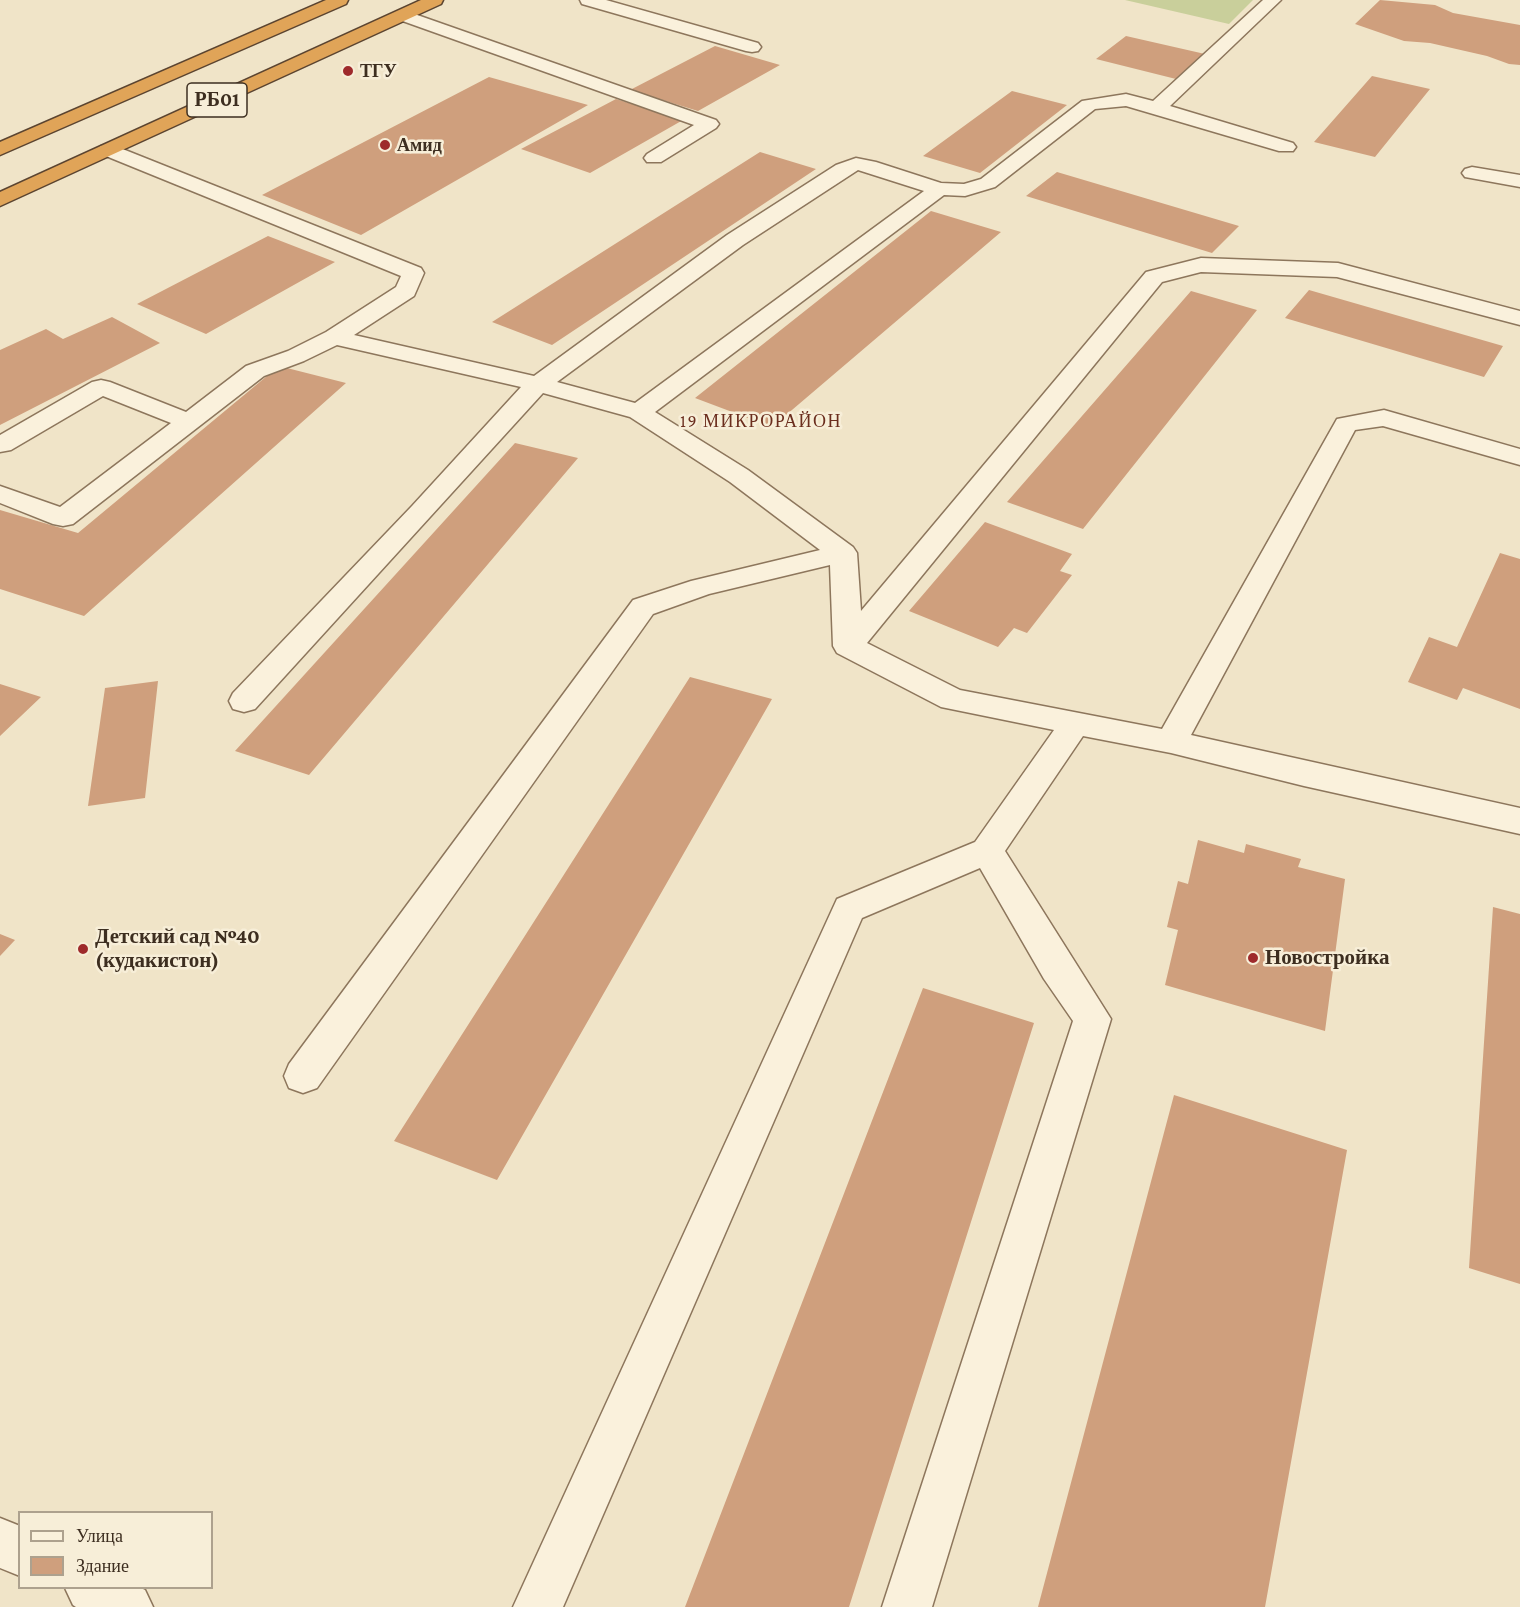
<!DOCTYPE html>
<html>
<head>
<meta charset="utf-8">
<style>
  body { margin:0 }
  #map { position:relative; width:1520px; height:1607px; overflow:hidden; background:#f0e4c8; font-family:"Crimson Pro",serif }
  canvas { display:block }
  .legend { position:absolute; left:18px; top:1511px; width:195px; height:78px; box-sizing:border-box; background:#f7eed8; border:2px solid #ada18e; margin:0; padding:8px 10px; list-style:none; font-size:18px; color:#3d2e20 }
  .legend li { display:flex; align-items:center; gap:12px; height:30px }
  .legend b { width:30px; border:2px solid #ada18e }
</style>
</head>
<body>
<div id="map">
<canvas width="1520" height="1607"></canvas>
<ul class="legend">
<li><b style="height:8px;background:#faf1dc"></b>Улица</li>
<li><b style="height:16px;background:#cf9f7d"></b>Здание</li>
</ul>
</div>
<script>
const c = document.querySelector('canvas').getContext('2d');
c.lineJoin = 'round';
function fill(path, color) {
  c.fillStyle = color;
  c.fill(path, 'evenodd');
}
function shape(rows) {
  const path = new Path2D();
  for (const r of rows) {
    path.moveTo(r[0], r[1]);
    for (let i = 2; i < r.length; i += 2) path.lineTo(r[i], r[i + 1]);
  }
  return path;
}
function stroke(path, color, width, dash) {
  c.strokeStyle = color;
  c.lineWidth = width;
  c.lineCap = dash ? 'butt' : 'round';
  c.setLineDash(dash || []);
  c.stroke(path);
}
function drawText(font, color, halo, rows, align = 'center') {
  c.font = font + ' "Crimson Pro",serif';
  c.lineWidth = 5;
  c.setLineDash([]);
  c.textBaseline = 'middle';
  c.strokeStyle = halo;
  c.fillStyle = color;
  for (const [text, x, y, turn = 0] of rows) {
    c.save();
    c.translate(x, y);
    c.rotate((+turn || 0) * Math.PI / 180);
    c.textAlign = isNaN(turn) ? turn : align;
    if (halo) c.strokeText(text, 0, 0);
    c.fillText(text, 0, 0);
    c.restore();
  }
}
fill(shape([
  [1125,0,1253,0,1229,24]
]), '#c9cf9b');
fill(shape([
  [1380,0,1435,5,1453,13,1520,25,1520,65,1509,64,1487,56,1430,43,1404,41,1355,24],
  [1126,36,1205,54,1176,79,1096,59],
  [715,46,780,65,698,111,630,90],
  [1372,76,1430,89,1375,157,1314,142],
  [489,77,588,105,361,235,262,195],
  [1012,91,1067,105,980,173,923,156],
  [616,99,683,120,590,173,521,149],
  [760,152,816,169,552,345,492,322],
  [1057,172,1239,226,1212,253,1026,196],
  [931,211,1001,232,772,427,695,398],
  [268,236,335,262,206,334,137,304],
  [1309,290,1503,346,1484,377,1285,318],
  [1191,291,1257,310,1083,529,1007,502],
  [112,317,160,343,0,425,0,350,46,329,63,339],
  [279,366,346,383,84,616,0,589,0,510,78,533],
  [515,443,578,458,309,775,235,751],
  [985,522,1072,554,1060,571,1072,575,1027,633,1014,628,998,647,909,611],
  [1500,553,1520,559,1520,709,1463,688,1457,700,1408,682,1429,637,1457,647],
  [690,677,772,699,497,1180,394,1141],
  [158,681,145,798,88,806,105,688],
  [0,684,41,697,0,736],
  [1198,840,1244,853,1246,844,1301,859,1298,867,1345,879,1325,1031,1165,985,1178,930,1167,927,1178,881,1188,884],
  [1493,907,1520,914,1520,1284,1469,1268],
  [0,934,15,940,0,956],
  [923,988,1034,1023,849,1607,685,1607],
  [1174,1095,1347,1150,1265,1607,1038,1607]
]), '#cf9f7d');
const minor = shape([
  [580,0,606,0,758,43,761,47,758,51,752,52,746,51,582,4,580,0],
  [1263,0,1281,0,1170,106,1293,143,1296,147,1293,151,1279,151,1126,106,1095,109,995,187,965,196,944,195,655,412,748,470,853,547,857,553,861,611,1146,272,1201,258,1338,263,1520,311,1520,325,1337,277,1201,272,1162,282,867,643,960,690,1162,729,1337,419,1384,410,1520,449,1520,465,1383,426,1355,430,1191,735,1520,808,1520,834,1304,786,1171,753,1083,736,1005,851,1111,1019,932,1607,882,1607,1073,1021,1044,979,980,868,862,918,563,1607,513,1607,837,899,975,842,1054,730,941,707,837,653,833,646,830,565,709,594,653,614,317,1088,303,1093,289,1088,284,1076,289,1064,633,600,691,581,820,550,730,482,630,417,543,393,255,709,244,712,233,709,229,701,233,693,412,506,521,387,337,345,304,361,264,376,73,524,63,526,53,524,0,503,0,486,60,507,171,423,103,396,11,450,0,452,0,435,92,382,101,380,110,382,186,412,246,366,288,351,326,332,396,287,401,276,101,154,98,150,101,146,115,146,421,268,424,273,414,296,354,335,534,376,727,235,836,165,856,158,876,162,941,183,964,184,981,179,1082,101,1126,94,1153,101,1263,0],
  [858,170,924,191,635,403,557,382,743,245,858,170],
  [403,10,716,120,719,124,716,128,661,162,647,162,644,158,647,154,694,125,397,19,395,15,403,10],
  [1472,167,1520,175,1520,187,1465,177,1462,173,1465,169,1472,167],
  [0,1518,20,1526,20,1576,0,1568,0,1518],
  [65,1588,141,1588,145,1590,153,1607,76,1607,73,1605,65,1588]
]);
const highway = shape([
  [326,0,348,0,346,4,0,155,0,142,326,0],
  [421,0,443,0,441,4,0,206,0,192,421,0]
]);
stroke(minor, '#8d765c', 3);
stroke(highway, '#5b4430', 3);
fill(minor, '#faf1dc');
fill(highway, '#e0a458');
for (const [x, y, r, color] of [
  [348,71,6,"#9e2a2b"],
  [385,145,6,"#9e2a2b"],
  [83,949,6,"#9e2a2b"],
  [1253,958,6,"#9e2a2b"]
]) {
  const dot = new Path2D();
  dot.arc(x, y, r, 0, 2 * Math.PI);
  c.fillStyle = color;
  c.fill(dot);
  stroke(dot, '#f7eed8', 2);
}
drawText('bold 18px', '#3d2e20', '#f7eed8', [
  ["ТГУ",360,71],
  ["Амид",397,145]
], 'left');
c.letterSpacing = '1.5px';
drawText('18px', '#6b2e1e', '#f7eed8', [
  ["19 МИКРОРАЙОН",761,421]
]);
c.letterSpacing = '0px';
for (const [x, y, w] of [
  [217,100,60]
]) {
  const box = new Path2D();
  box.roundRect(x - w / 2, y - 17, w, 34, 4.5);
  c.fillStyle = '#f7eed8';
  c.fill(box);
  stroke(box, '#3d2e20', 1.5);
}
drawText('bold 20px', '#3d2e20', null, [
  ["РБ01",217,100]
]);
drawText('bold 21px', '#3d2e20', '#f7eed8', [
  ["Детский сад №40",95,937],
  ["(кудакистон)",95,961],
  ["Новостройка",1265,958]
], 'left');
</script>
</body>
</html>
